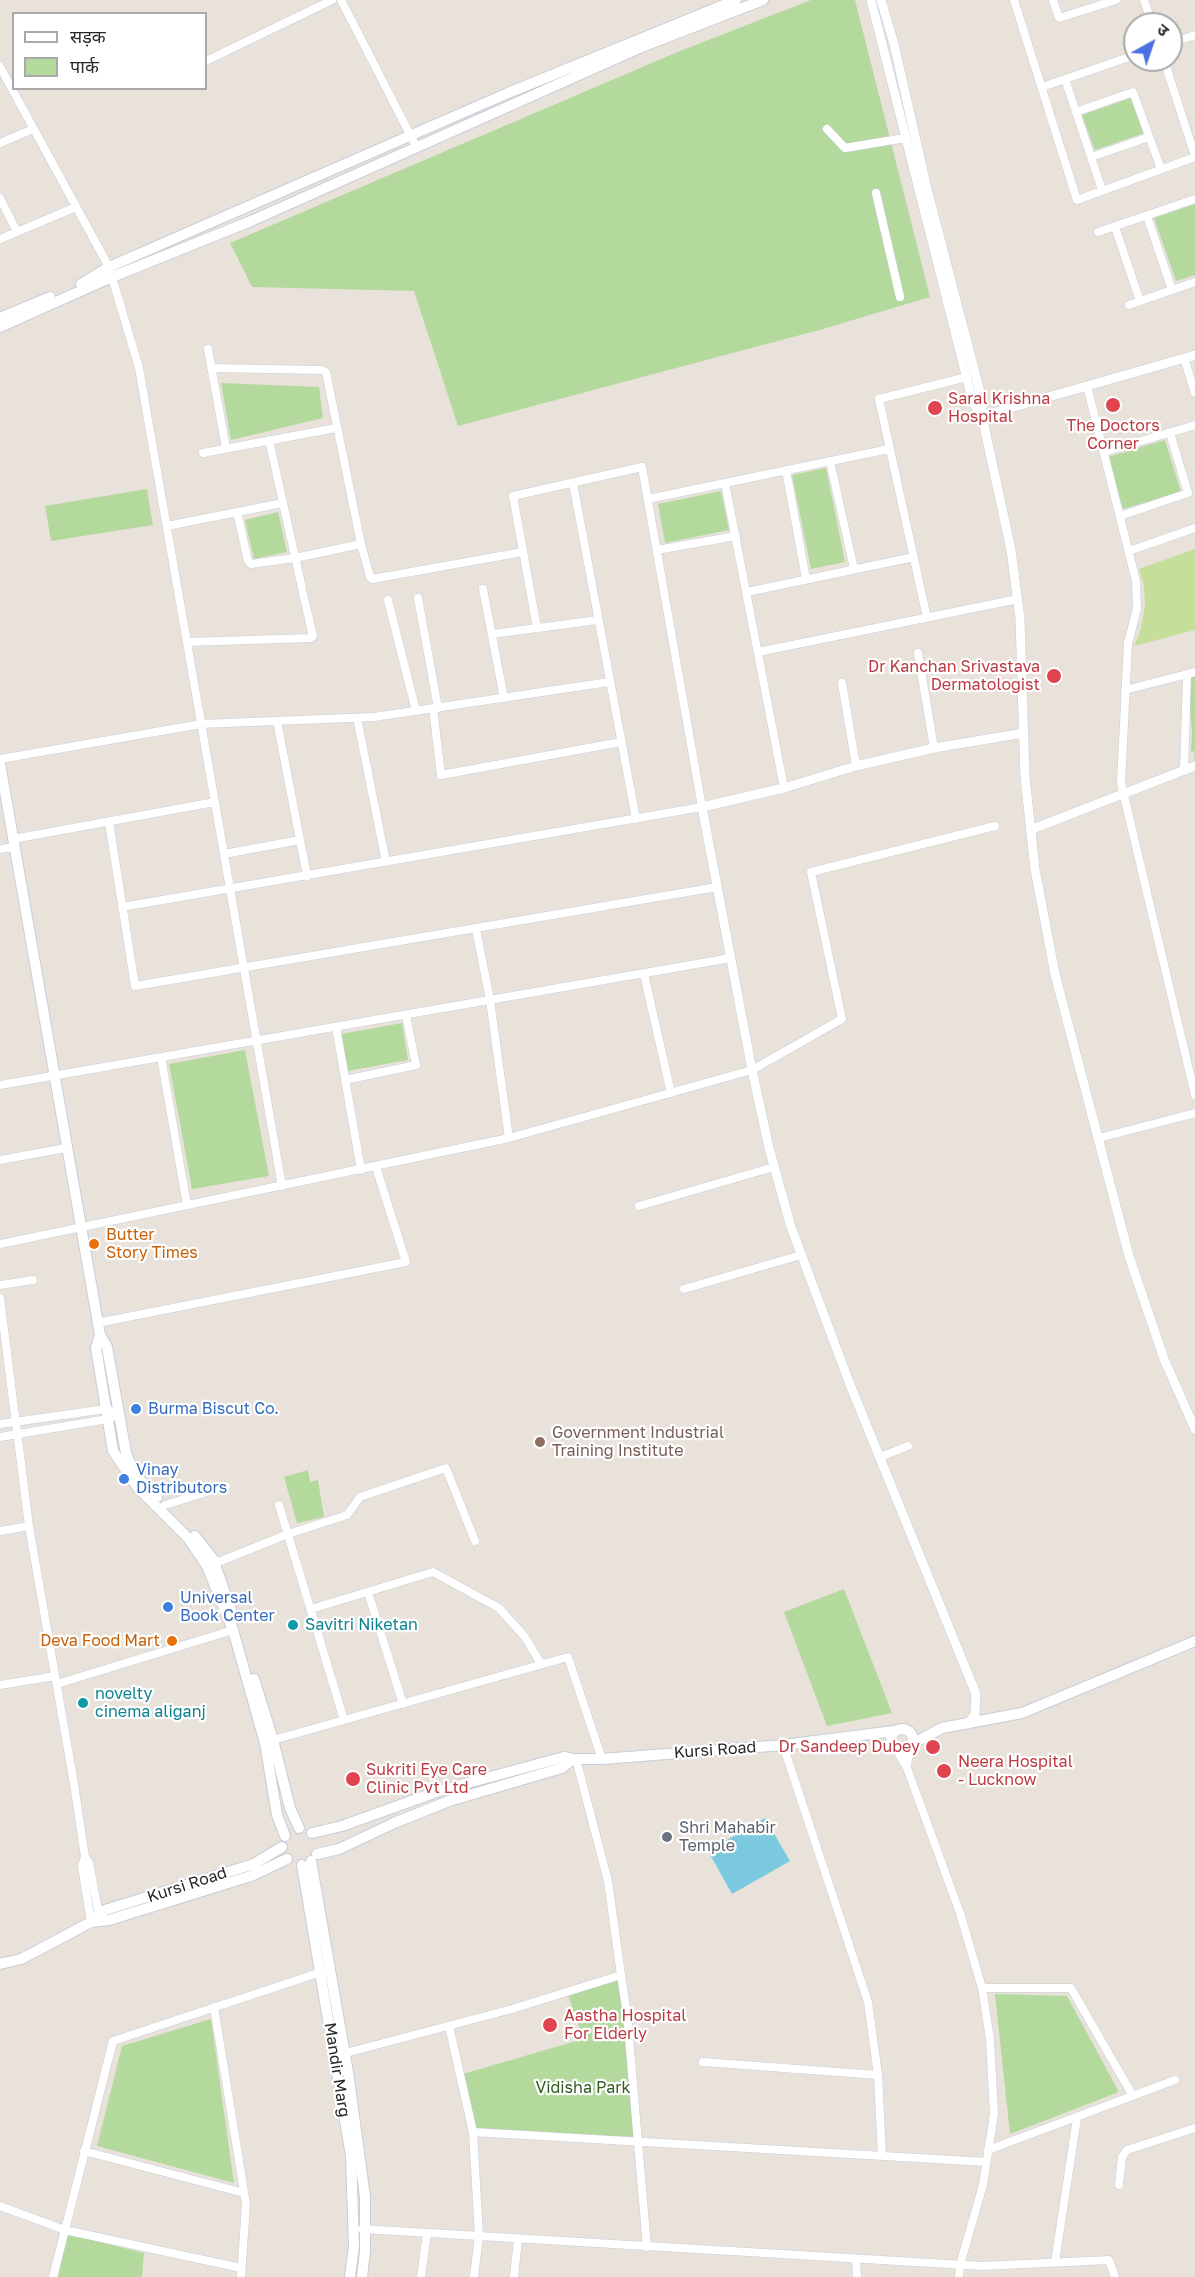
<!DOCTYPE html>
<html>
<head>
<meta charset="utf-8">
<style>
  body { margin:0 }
  #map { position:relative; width:1195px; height:2277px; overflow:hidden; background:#e8e2db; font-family:"Golos Text","Noto Sans Devanagari",sans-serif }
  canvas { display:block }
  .legend { position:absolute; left:12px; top:12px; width:195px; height:78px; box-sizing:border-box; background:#fff; border:2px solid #a9a9a9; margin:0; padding:8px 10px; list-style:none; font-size:18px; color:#282828 }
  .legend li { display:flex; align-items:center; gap:12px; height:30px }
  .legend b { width:30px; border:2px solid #a9a9a9 }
  .north { position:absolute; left:1123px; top:12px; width:60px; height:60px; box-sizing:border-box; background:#fff; border:2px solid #a9a9a9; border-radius:50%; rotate:40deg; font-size:16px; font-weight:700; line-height:24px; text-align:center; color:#282828 }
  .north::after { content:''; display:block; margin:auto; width:21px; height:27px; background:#4d70e3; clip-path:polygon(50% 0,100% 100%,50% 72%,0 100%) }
</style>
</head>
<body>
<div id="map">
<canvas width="1195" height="2277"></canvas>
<ul class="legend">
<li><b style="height:8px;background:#fff"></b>सड़क</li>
<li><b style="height:16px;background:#b4d99d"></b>पार्क</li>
</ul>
<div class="north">उ</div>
</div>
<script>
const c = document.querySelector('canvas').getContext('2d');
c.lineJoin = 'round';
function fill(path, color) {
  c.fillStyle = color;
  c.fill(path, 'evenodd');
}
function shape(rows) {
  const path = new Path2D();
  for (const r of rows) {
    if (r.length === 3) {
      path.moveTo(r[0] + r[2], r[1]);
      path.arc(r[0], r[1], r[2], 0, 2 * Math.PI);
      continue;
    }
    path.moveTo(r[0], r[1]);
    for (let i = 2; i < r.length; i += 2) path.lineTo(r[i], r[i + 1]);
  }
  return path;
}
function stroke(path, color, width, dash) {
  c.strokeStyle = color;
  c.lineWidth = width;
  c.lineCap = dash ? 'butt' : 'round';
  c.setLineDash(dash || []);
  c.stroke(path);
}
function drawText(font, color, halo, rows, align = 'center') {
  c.font = font + ' "Golos Text",sans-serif';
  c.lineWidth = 4.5;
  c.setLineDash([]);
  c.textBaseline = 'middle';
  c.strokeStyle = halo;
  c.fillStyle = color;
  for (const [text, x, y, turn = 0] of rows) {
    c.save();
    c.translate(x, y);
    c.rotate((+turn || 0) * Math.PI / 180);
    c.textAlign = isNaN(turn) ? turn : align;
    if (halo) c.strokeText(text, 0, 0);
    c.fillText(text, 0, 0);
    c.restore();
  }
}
fill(shape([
  [811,0,855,0,930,297,823,329,458,426,414,291,252,287,230,243,680,51],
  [1131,98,1144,133,1095,150,1082,115],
  [1195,204,1195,275,1176,281,1154,218],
  [221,383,319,387,323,418,231,440],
  [1165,440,1181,492,1123,509,1108,457],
  [826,468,845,562,811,569,792,475],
  [147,489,153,525,51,541,45,506],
  [721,491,729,530,665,543,658,504],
  [278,512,287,552,254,559,245,520],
  [1187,674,1195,674,1195,766,1194,751,1191,752,1192,733],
  [402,1023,408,1060,348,1071,341,1034],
  [245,1050,269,1176,192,1189,169,1064],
  [308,1470,310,1482,318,1480,324,1517,297,1523,284,1477],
  [844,1589,892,1713,827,1726,784,1612],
  [619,1979,636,2139,475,2129,463,2074,583,2039,568,1995],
  [995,1994,1067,1996,1119,2092,1010,2134],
  [211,2019,234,2183,97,2146,122,2046],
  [68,2234,144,2253,142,2277,58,2277]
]), '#b4d99d');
fill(shape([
  [1195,549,1195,630,1134,646,1140,632,1145,606,1144,586,1139,569]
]), '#c5df9a');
fill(shape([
  [765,1818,790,1861,732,1894,708,1851]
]), '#7ac9df');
const minor = shape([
  [341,0,416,146],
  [1014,0,1077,200,1195,157],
  [1053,0,1059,18,1116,0],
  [1144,0,1152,24],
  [1171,43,1195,35],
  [1164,60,1195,156],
  [206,61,332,0],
  [0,67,109,267,139,368,282,1186],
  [1065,79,1102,190],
  [1042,87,1135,55],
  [1076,112,1133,92,1161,169],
  [827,129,845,148,905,138],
  [0,143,33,129],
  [1091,157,1149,137],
  [876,193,900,297],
  [0,198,17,232],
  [1147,216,1172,290],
  [1115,227,1140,301],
  [1098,232,1195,199],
  [0,239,76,207],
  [1129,305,1195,282],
  [208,349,226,448],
  [1184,358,1195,393],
  [211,368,322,370,326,372,361,544,370,577,372,579,523,552],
  [1087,386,1136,581,1137,609,1128,643,1121,783,1195,1095],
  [269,440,302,588],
  [1104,452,1195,425],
  [203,453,336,428],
  [830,461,854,569],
  [786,470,806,579],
  [573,483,636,819],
  [725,483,784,788],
  [648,499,889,449],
  [237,512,248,561,251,564,295,558,361,544],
  [1120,516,1188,493,1170,433],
  [167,526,283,503],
  [657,550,736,536],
  [1129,551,1195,528],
  [483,589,504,698],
  [747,592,914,557],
  [418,598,438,708],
  [388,600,416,711],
  [927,618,879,399,967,377],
  [492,634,598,620],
  [187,642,311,638,313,636,303,594],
  [758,652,1018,599],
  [918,653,934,748],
  [842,683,856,766],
  [1125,690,1195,672],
  [433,708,441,775,621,742],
  [357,718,386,862],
  [277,721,307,876],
  [0,759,201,724,374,717,609,682],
  [1184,771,1187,674],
  [109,822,135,986,717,887],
  [13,839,215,802],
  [0,849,14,847],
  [224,854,300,840],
  [122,907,702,807,642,467,513,496,537,628],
  [476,929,490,1000,509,1138],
  [644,974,671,1093],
  [336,1027,361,1170],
  [161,1057,187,1205],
  [345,1080,416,1065,406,1015],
  [0,1085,731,958],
  [1099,1138,1195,1113],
  [0,1160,66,1148],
  [639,1206,774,1167],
  [0,1244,509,1138,752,1070,842,1019,811,872,995,826],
  [0,1285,33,1280],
  [684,1289,801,1255],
  [0,1298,29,1526,74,1784,85,1857,82,1866,91,1922],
  [97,1323,406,1262,376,1167],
  [0,1424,106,1409,119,1414],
  [0,1437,108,1419,119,1414],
  [880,1457,908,1446],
  [165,1505,226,1486],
  [279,1505,344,1720],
  [0,1531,29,1526],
  [211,1565,288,1534,347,1515,360,1497,446,1468,475,1541],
  [368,1592,403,1704],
  [311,1609,433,1572,499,1608,525,1637,541,1664],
  [57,1684,233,1630],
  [0,1685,55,1676],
  [273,1740,568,1657,602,1759],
  [783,1745,868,2002,878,2075,882,2156],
  [896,1749,907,1768,960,1913,982,1988,990,2039,994,2114,983,2185,960,2265,959,2277],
  [576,1759,608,1881,621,1975,627,2014,647,2247],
  [907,1768,909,1748],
  [85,1857,89,1863,99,1915],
  [982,1988,1071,1988,1133,2096],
  [214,2007,246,2204,241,2277],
  [449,2026,473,2132,479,2236,474,2277],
  [342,2054,512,2009,621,1975],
  [703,2062,878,2075],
  [473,2132,986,2162],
  [988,2150,1175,2080],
  [84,2151,244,2193],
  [1119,2185,1122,2157,1127,2150,1195,2128],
  [0,2206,65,2230,241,2268],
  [362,2229,982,2266,1109,2260,1115,2277],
  [856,2259,857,2277],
  [1055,2262,1077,2118],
  [53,2277,113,2041,324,1971],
  [421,2277,427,2233],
  [514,2277,518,2239]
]);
const tertiary = shape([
  [871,0,973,403,981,414],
  [881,0,894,44,927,189,982,400,982,416,1011,550,1020,619,1025,777,1035,869,1055,974,1129,1256,1164,1359,1195,1429],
  [982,416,1195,355],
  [1030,830,1195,766],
  [968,1724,975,1714,976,1694,849,1382,791,1227,769,1148,752,1070,702,807,784,788,856,766,934,748,1024,733]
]);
const secondary = shape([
  [81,284,109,267,508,93,736,0],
  [0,318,50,297],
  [0,327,112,277,251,221,644,46,763,0],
  [0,763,100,1335,96,1348,113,1451,138,1488,188,1538,207,1566,233,1630,265,1743,277,1815,285,1836],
  [100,1335,107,1347,126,1453,134,1474,157,1497],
  [195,1536,213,1559,234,1619],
  [254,1679,273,1740,290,1808,299,1828],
  [902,1740,11],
  [912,1744,942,1728,1022,1713,1195,1641],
  [312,1833,342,1826,442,1790,564,1757,573,1759,602,1759,783,1745,894,1731],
  [317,1854,339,1849,394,1823,449,1801,562,1768,573,1759],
  [311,1861,348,2072,365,2197,365,2251,362,2277],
  [302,1865,351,2156,354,2246,350,2277],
  [91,1922,109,1920,251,1876,287,1859],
  [0,1964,21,1959,46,1946,91,1922,105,1910,254,1864,282,1847]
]);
stroke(minor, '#c9cdd8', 9);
stroke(tertiary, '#c9cdd8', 10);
stroke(secondary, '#c9cdd8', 12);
stroke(minor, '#fff', 8);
stroke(tertiary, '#fff', 9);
stroke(secondary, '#fff', 10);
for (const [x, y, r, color] of [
  [1113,405,8,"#e0444e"],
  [935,408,8,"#e0444e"],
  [1054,676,8,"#e0444e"],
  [94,1244,6,"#e8710a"],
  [136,1409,6,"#3f7fe0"],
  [540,1442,6,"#8d6e63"],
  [124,1479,6,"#3f7fe0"],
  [168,1607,6,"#3f7fe0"],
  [293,1625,6,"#0f9aa8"],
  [172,1641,6,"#e8710a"],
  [83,1703,6,"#0f9aa8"],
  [933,1747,8,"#e0444e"],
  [944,1771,8,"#e0444e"],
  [353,1779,8,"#e0444e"],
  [667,1837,6,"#6b7280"],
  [550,2025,8,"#e0444e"]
]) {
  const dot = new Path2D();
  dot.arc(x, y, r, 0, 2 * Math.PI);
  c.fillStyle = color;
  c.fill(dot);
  stroke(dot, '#fff', 2);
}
drawText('16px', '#be3a42', '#fff', [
  ["Saral Krishna",948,399],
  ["Hospital",948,417],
  ["The Doctors",1113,426,"center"],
  ["Corner",1113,444,"center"],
  ["Dr Kanchan Srivastava",1040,667,"right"],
  ["Dermatologist",1040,685,"right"],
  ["Dr Sandeep Dubey",920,1747,"right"],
  ["Neera Hospital",958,1762],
  ["- Lucknow",958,1780],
  ["Sukriti Eye Care",366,1770],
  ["Clinic Pvt Ltd",366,1788],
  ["Aastha Hospital",564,2016],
  ["For Elderly",564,2034]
], 'left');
drawText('16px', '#c56008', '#fff', [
  ["Butter",106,1235],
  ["Story Times",106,1253],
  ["Deva Food Mart",160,1641,"right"]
], 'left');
drawText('16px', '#366cbe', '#fff', [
  ["Burma Biscut Co.",148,1409],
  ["Vinay",136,1470],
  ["Distributors",136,1488],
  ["Universal",180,1598],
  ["Book Center",180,1616]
], 'left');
drawText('16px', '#785e54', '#fff', [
  ["Government Industrial",552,1433],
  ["Training Institute",552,1451]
], 'left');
drawText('16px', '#0d838f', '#fff', [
  ["Savitri Niketan",305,1625],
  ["novelty",95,1694],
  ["cinema aliganj",95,1712]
], 'left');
drawText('16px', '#282828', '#fff', [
  ["Kursi Road",715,1750,-4],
  ["Kursi Road",187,1885,-18],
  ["Mandir Marg",337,2070,81]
]);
drawText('16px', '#5b616d', '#fff', [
  ["Shri Mahabir",679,1828],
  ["Temple",679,1846]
], 'left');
drawText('16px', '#305b22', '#fff', [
  ["Vidisha Park",583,2088]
]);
</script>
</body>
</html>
